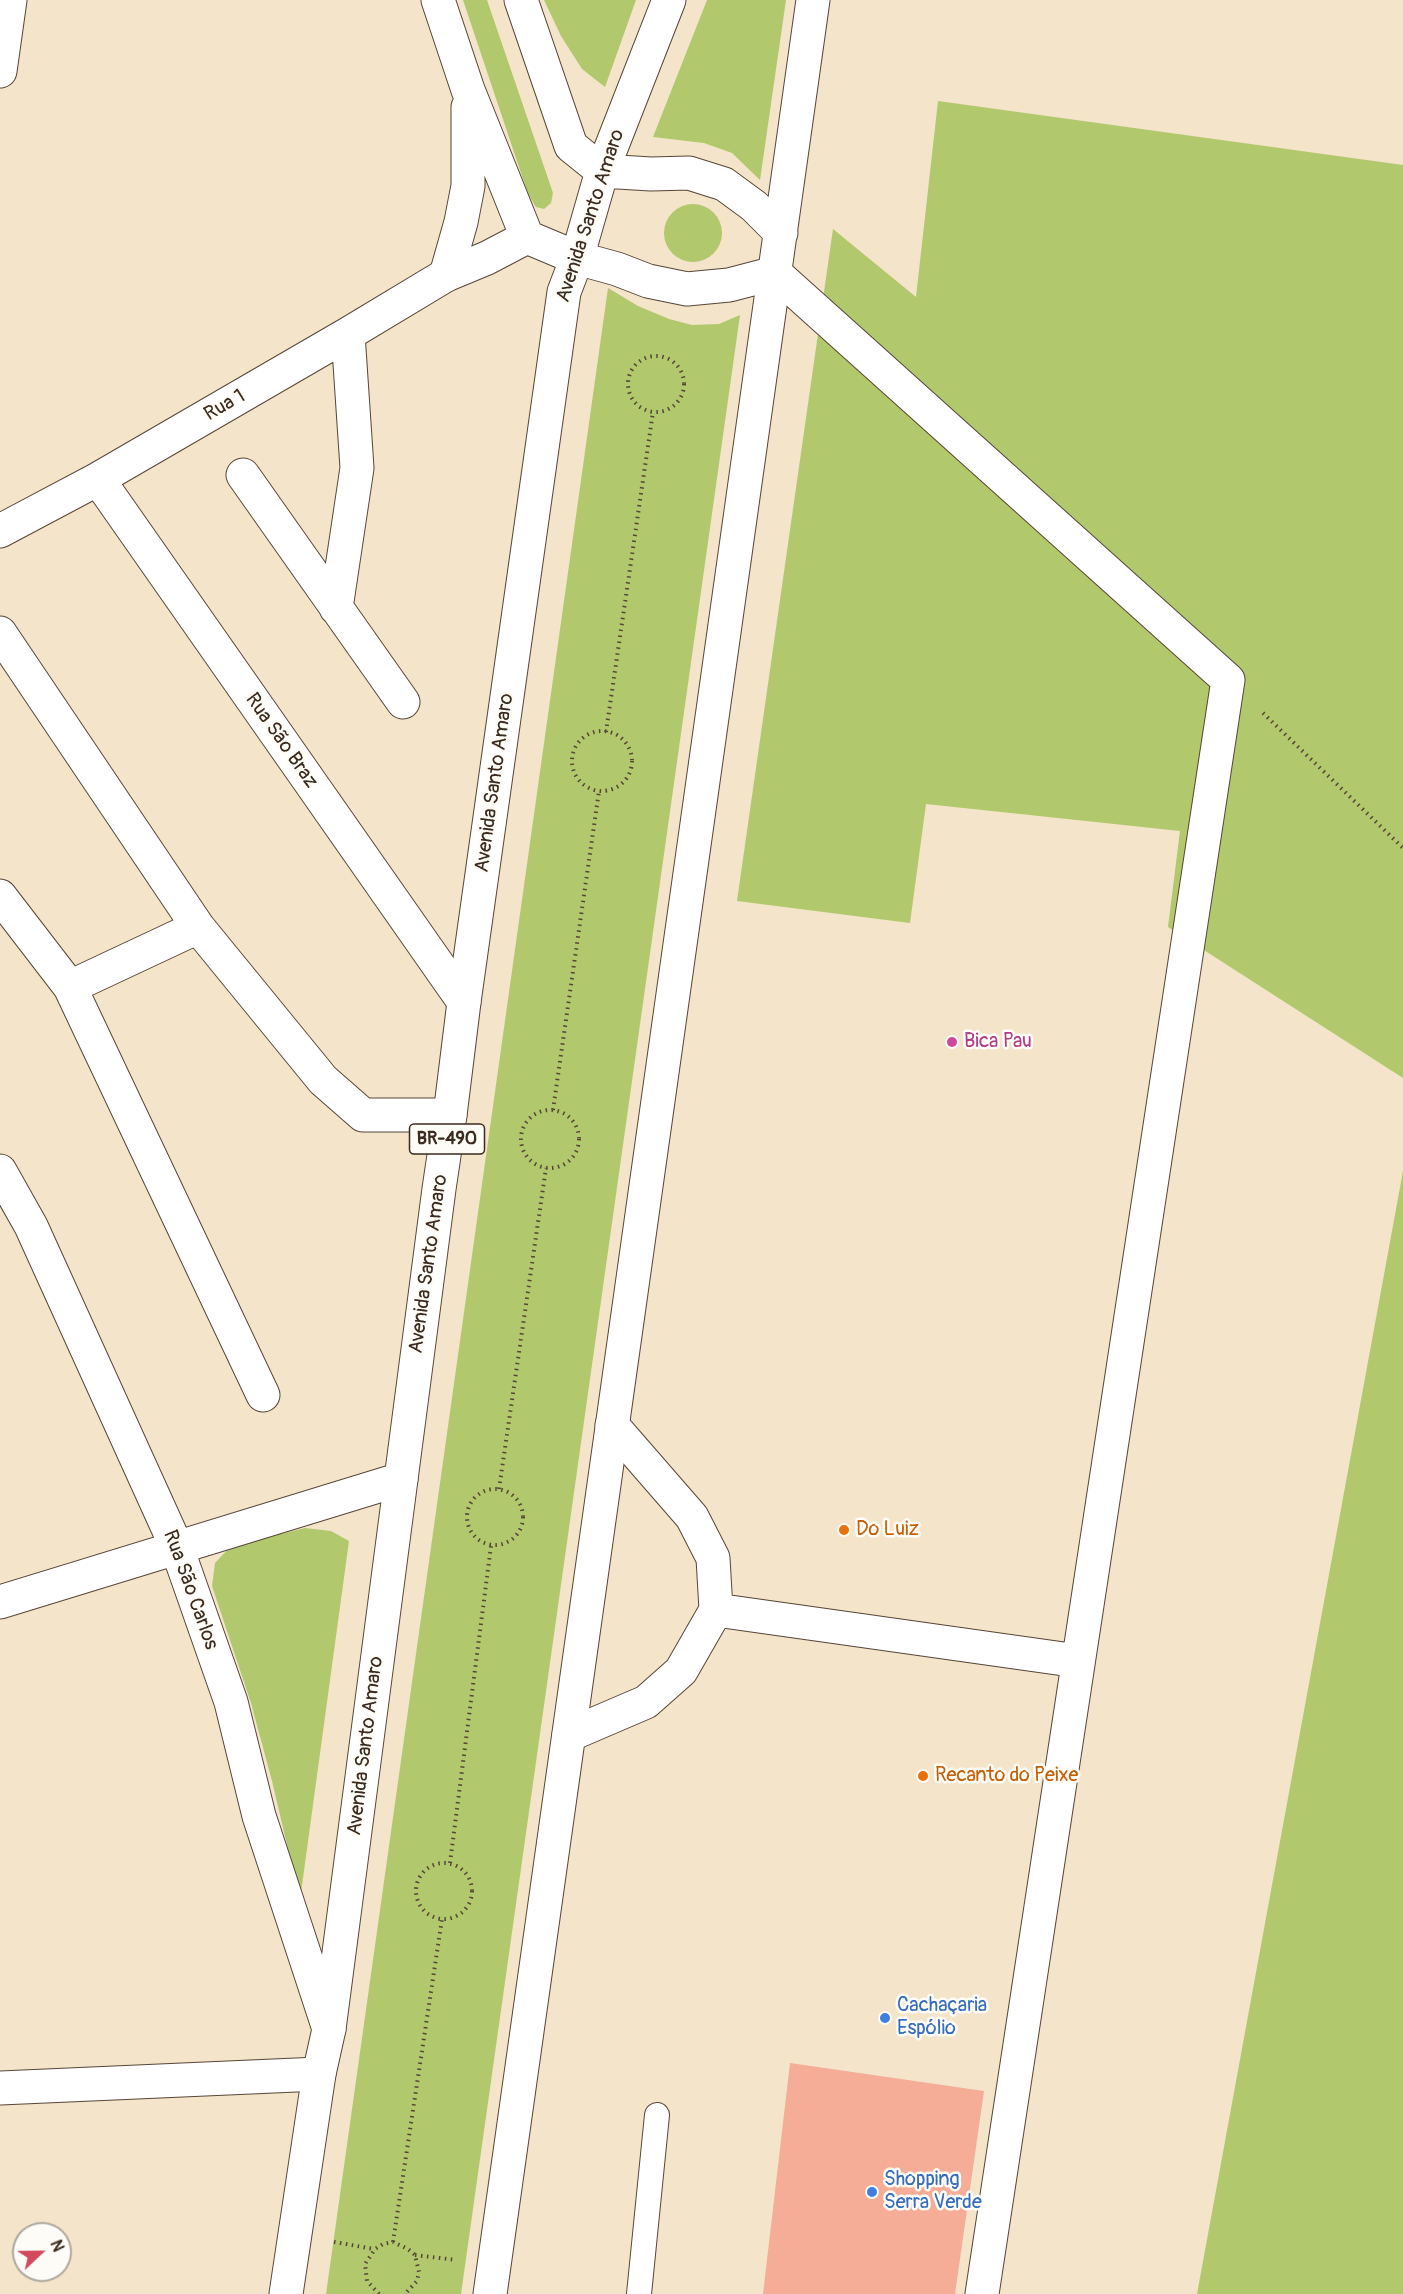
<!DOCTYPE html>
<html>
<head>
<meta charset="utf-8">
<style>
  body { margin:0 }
  #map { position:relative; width:1403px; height:2294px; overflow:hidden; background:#f3e4ca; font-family:Pangolin,sans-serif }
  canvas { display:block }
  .north { position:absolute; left:12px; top:2222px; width:60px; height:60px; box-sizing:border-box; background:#fdfcf7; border:2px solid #afa8a0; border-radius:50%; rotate:68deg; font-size:16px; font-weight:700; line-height:24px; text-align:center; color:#3b2a1e }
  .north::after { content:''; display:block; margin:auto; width:21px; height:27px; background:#d1495b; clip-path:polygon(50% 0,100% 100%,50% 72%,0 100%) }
</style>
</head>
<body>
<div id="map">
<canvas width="1403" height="2294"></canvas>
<div class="north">N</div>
</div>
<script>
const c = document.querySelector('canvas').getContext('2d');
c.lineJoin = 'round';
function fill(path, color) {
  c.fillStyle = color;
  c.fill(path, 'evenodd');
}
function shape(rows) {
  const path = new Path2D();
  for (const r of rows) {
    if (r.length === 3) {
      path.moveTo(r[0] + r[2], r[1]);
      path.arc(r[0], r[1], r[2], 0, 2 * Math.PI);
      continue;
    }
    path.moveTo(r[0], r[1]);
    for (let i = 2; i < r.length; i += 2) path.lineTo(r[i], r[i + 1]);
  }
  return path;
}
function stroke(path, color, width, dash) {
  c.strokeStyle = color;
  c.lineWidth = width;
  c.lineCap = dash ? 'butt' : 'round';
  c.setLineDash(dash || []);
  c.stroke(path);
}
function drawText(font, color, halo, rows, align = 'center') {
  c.font = font + ' Pangolin,sans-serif';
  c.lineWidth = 5;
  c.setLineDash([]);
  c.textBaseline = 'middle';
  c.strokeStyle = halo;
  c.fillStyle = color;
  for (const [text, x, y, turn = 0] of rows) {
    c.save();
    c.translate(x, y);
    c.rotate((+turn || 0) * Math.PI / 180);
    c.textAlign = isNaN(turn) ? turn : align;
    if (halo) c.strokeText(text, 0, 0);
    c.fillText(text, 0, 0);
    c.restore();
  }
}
fill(shape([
  [463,0,487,0,553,193,551,203,544,209,536,207,528,194],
  [544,0,636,0,605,87,582,69,561,36],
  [707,0,786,0,760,180,732,153,704,143,653,137],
  [938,101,1403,165,1403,1078,1168,927,1180,831,926,804,910,923,737,901,833,229,916,297],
  [693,233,29],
  [608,288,638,306,669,319,692,325,719,324,740,315,461,2294,326,2294],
  [1403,1171,1403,2294,1197,2294],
  [305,1528,331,1531,349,1541,300,1900,272,1781,251,1703,212,1586,215,1563,231,1546]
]), '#b2c86c');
fill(shape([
  [790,2063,984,2091,955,2294,763,2294]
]), '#f5ad97');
const lane = shape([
  [639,2294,657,2115]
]);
const street = shape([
  [0,71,10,0],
  [775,273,1228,680,982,2294],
  [243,475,403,702],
  [98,479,464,1002],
  [0,531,98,479,348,334,446,275,487,258,527,237],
  [336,608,357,468,348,334],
  [0,633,198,927,323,1080,363,1115,450,1115],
  [0,896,70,987,263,1395],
  [70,987,198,927],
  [0,1171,31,1226,177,1548,231,1702,259,1816,329,2029],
  [612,1425,692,1517,713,1558,716,1610,1078,1661],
  [0,1602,401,1479],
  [569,1735,646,1702,681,1671,716,1610],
  [0,2088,319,2074]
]);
const secondary = shape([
  [438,0,468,90,527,237,577,258],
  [521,0,571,146,602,171],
  [446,275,461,222,468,186,468,107]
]);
const primary = shape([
  [602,171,651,174,689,173,724,184,754,206,781,233],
  [577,258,617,269,648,281,687,289,729,285,775,273],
  [286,2294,319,2074,329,2029,439,1189,450,1115,464,1002,564,292,577,258,602,171,669,0],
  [490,2294,813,0]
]);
stroke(lane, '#574638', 26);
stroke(street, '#574638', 35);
stroke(secondary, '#574638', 35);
stroke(primary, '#574638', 35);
stroke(shape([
  [656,384,28],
  [1263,713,1403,848],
  [602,761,30],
  [606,732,653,412],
  [550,1139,29],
  [553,1110,599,791],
  [495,1517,28],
  [499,1489,546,1168],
  [450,1863,491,1546],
  [444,1891,28],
  [334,2242,374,2249],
  [393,2242,442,1919],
  [415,2255,456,2260],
  [379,2294,367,2281,365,2264,375,2249,383,2244,393,2242,408,2249,415,2255,419,2272,417,2281,405,2294]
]), '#574638', 4, [1.5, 4.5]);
stroke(lane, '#fff', 24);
stroke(street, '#fff', 33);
stroke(secondary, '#fff', 33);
stroke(primary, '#fff', 33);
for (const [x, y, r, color] of [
  [952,1042,6,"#d1479c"],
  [844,1530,6,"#e8710a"],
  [923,1776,6,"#e8710a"],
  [885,2018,6,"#3f7fe0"],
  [872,2192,6,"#3f7fe0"]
]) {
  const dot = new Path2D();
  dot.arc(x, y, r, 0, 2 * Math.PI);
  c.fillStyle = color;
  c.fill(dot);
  stroke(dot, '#fdfcf7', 2);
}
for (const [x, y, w] of [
  [447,1139,75]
]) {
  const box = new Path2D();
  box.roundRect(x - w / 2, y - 15, w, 30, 4.5);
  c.fillStyle = '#fdfcf7';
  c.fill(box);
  stroke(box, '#3b2a1e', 1.5);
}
drawText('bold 18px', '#3b2a1e', null, [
  ["BR-490",447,1139]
]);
drawText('20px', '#3b2a1e', '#fdfcf7', [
  ["Avenida Santo Amaro",591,216,-72],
  ["Rua 1",225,406,-30],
  ["Rua São Braz",281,741,55],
  ["Avenida Santo Amaro",495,783,-82],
  ["Avenida Santo Amaro",429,1264,-82],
  ["Rua São Carlos",190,1590,70],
  ["Avenida Santo Amaro",366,1746,-83]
]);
drawText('20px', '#b23c85', '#fdfcf7', [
  ["Bica Pau",964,1042]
], 'left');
drawText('20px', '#c56008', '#fdfcf7', [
  ["Do Luiz",856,1530],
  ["Recanto do Peixe",935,1776]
], 'left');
drawText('20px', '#366cbe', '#fdfcf7', [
  ["Cachaçaria",897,2006],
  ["Espólio",897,2029],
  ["Shopping",884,2180],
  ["Serra Verde",884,2203]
], 'left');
</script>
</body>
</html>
